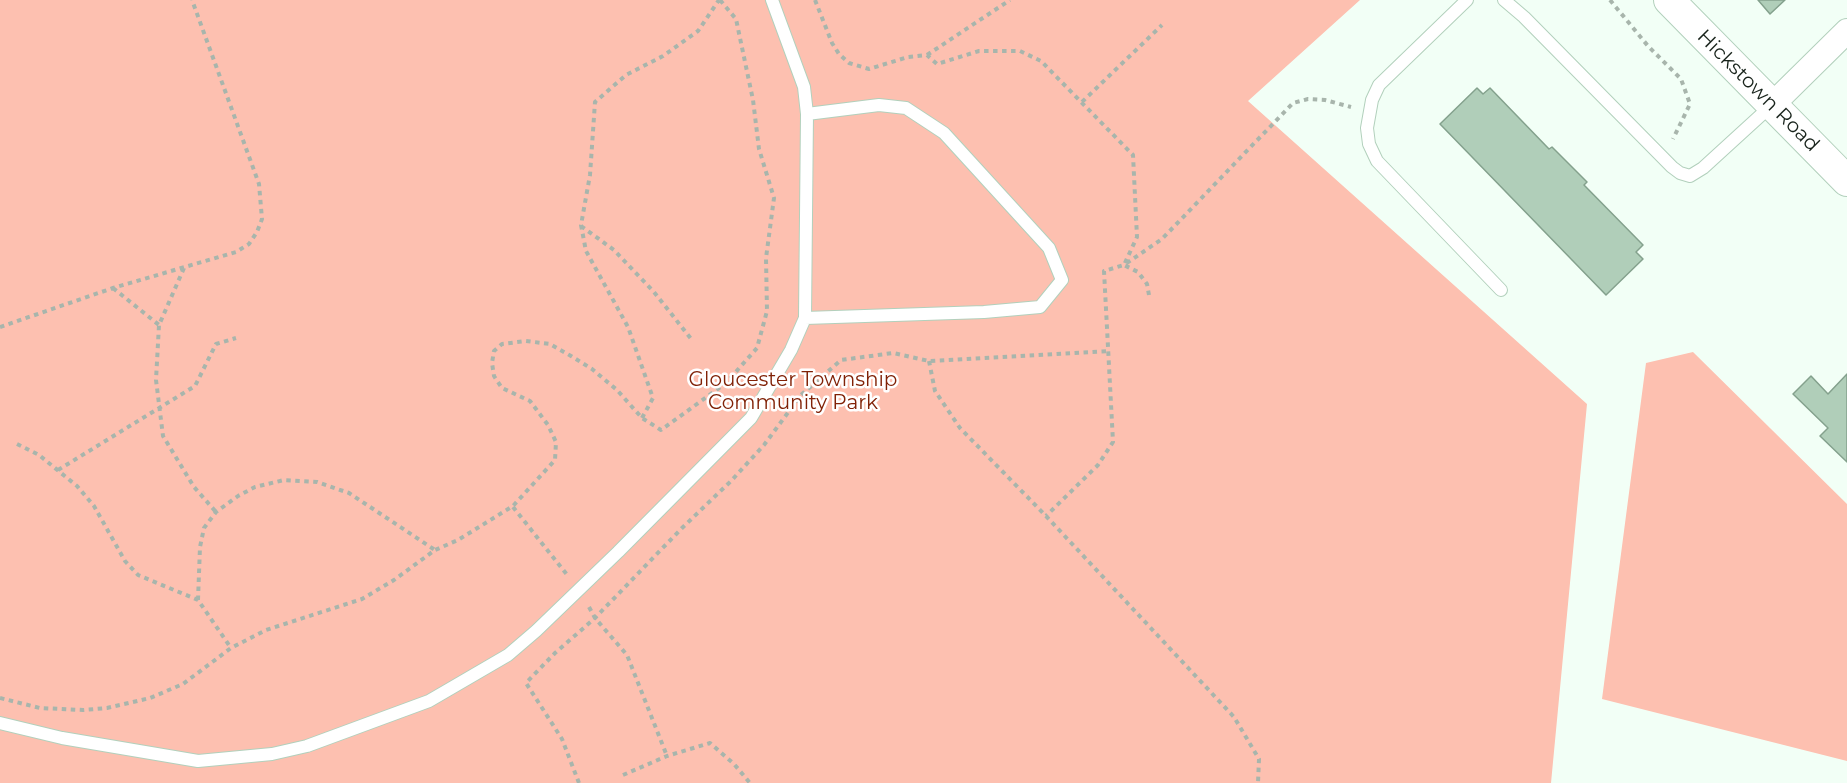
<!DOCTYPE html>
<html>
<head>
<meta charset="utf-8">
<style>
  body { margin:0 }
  canvas { display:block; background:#f2fff6 }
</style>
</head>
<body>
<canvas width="1847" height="783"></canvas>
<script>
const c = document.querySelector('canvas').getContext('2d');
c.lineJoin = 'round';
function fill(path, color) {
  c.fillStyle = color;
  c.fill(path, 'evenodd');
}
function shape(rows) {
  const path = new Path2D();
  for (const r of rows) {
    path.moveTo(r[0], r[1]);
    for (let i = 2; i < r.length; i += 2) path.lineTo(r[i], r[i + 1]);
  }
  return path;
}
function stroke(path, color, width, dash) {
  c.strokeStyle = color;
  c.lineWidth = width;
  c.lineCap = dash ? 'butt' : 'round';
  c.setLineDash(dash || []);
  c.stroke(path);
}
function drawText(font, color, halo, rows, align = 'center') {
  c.font = font + ' Montserrat,sans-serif';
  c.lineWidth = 5;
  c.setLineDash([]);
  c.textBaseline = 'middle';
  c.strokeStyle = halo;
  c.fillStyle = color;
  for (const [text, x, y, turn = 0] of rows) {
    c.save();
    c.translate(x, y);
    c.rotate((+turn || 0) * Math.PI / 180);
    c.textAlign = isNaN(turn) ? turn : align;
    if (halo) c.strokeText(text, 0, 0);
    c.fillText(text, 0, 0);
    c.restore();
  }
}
fill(shape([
  [0,0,1360,0,1248,101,1587,404,1551,783,0,783],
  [1693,352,1847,504,1847,761,1602,699,1646,363]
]), '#fdc0b0');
const building = shape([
  [1758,0,1785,0,1770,14,1758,0],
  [1477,88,1483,94,1490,88,1549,149,1552,147,1587,182,1584,185,1643,245,1636,252,1643,259,1606,295,1440,124,1477,88],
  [1847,374,1847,462,1820,436,1828,428,1793,394,1811,376,1828,394,1847,374]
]);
fill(building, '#b0ceb9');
stroke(building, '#84a18d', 1.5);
const service = shape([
  [1467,0,1379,85,1372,100,1367,128,1369,144,1377,161,1501,290],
  [1504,0,1524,17,1672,167,1680,173,1690,176,1703,168,1772,105],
  [805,318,984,312,1040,307,1062,280,1049,248,944,133,906,108,879,105,807,114],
  [0,723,62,738,198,761,272,754,307,746,429,701,508,655,536,631,618,552,751,418,791,350,805,318,807,114,804,87,772,0]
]);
const minor = shape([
  [1772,105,1847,31]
]);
const tertiary = shape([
  [1669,0,1847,181]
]);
stroke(service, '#b2d0bc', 14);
stroke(minor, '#b2d0bc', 26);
stroke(tertiary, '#b2d0bc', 32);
stroke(shape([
  [815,0,832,43,839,54,849,63,869,69,908,57,927,55,937,64,979,51,1020,51,1041,61,1133,155,1137,237,1124,265,1104,271,1113,442,1098,465,1046,516],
  [1610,0,1648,46,1681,79,1690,104,1673,139],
  [927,55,1010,0],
  [1082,102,1162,25],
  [581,226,614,250,654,292,692,340],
  [184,268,159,325,156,380,163,436,194,487,216,512],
  [113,288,159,325],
  [1149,295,1147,284,1138,272,1124,265,1162,239,1293,103,1308,99,1325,100,1351,107],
  [0,327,113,288,236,252,249,244,257,232,262,219,259,184,192,0],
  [929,361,935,391,960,428,1046,516,1234,717,1259,759,1258,783],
  [642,418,653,398,628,327,586,251,581,225,590,175,595,102,626,75,663,56,698,31,719,0],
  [17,444,39,455,77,486,94,506,125,561,138,575,198,600,231,648],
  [58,470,195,386,216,344,236,338],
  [513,507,568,576],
  [198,600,200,547,204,528,216,512,238,496,255,487,284,480,317,482,349,493,435,550],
  [589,607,595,618,627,655,667,756],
  [0,698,40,708,83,710,107,708,150,698,183,684,231,648,266,630,362,599,394,580,435,550,458,540,513,506,555,460,556,442,548,425,530,401,502,388,494,376,492,363,494,351,502,344,526,341,550,344,571,356,592,369,617,390,642,418,661,430,726,383,757,348,767,311,766,258,774,198,759,149,753,100,736,19,720,0],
  [623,775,667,756,710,743,734,764,750,783],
  [579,783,562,739,526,683,555,653,595,618,682,528,731,481,764,445,801,395,841,360,893,353,929,361,1109,351]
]), '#a8b5ac', 4, [4.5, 4.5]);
stroke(service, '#fff', 12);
stroke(minor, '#fff', 24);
stroke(tertiary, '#fff', 30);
drawText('20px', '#18231b', '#fff', [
  ["Hickstown Road",1758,91,45]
]);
drawText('20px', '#812207', '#fff', [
  ["Gloucester Township",793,380],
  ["Community Park",793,403]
]);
</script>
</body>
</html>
